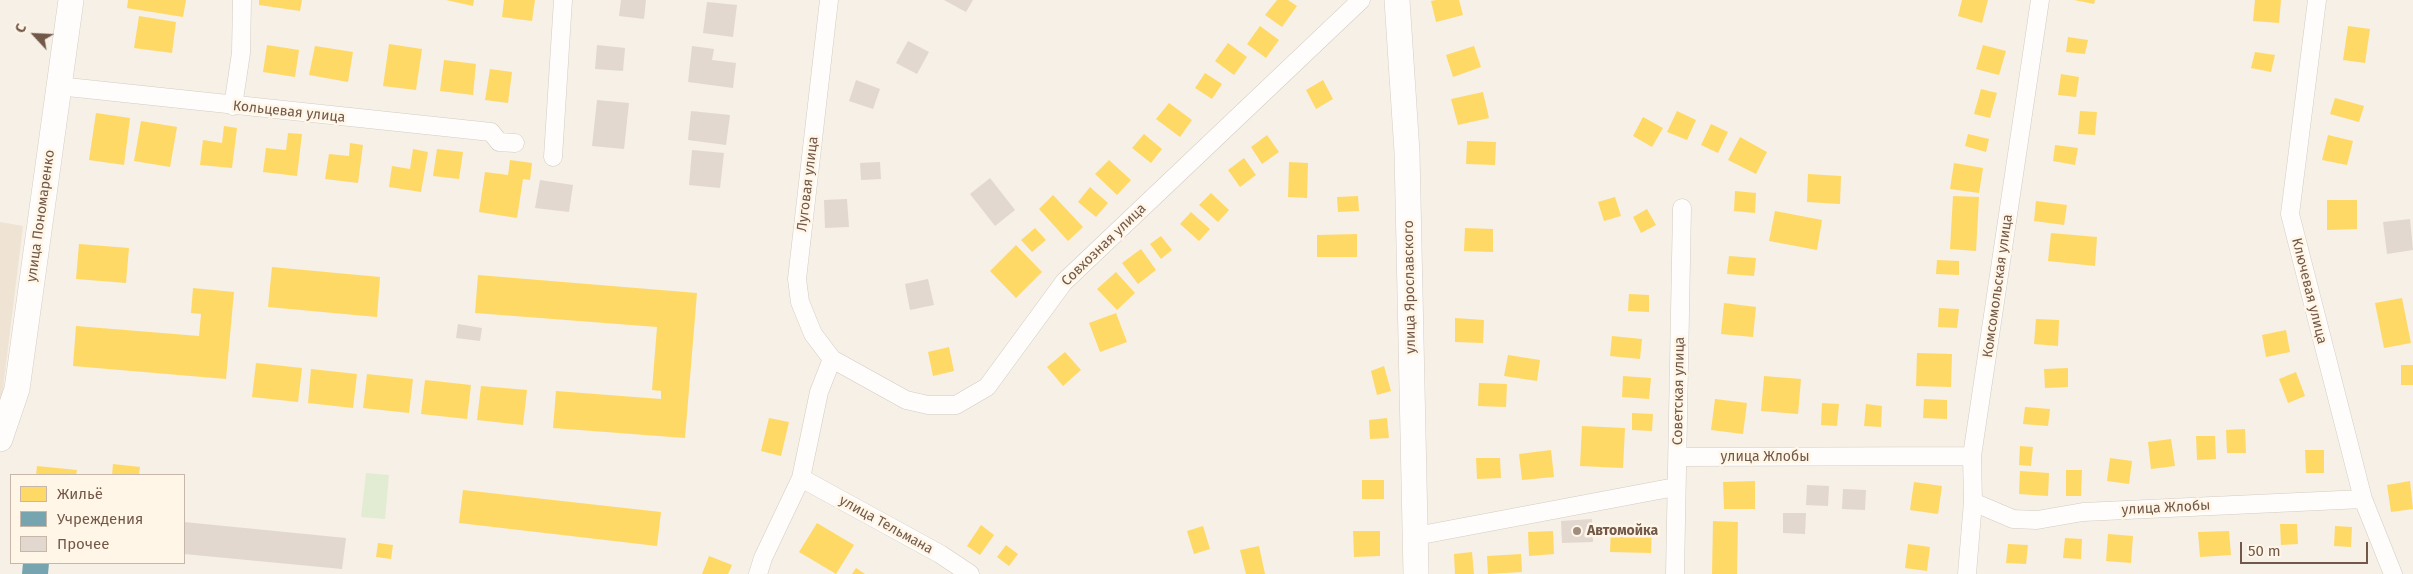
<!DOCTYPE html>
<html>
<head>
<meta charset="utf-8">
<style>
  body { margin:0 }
  #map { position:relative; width:2413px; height:574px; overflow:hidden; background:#f6f0e7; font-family:"Fira Sans",sans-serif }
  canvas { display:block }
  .legend { position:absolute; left:10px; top:474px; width:175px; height:90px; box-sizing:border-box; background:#fff6e7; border:1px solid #c7b7a8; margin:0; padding:6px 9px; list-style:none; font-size:15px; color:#725849 }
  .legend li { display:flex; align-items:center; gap:10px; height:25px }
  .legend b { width:25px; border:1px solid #c7b7a8 }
  .north { position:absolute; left:10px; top:10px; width:50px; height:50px; -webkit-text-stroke:4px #fff6e7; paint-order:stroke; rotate:295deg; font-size:14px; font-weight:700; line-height:20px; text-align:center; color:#725849 }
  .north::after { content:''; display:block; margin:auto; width:18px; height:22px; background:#725849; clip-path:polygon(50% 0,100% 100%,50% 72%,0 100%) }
  .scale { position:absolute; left:2240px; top:542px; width:128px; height:22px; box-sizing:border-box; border:2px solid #725849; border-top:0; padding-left:6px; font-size:15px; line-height:18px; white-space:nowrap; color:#725849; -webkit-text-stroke:4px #fff6e7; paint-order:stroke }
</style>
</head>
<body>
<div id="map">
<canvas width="2413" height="574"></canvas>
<ul class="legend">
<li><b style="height:14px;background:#ffd966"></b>Жильё</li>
<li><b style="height:14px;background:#76a5af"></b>Учреждения</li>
<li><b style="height:14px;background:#e2d8cf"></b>Прочее</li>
</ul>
<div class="north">С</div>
<div class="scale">50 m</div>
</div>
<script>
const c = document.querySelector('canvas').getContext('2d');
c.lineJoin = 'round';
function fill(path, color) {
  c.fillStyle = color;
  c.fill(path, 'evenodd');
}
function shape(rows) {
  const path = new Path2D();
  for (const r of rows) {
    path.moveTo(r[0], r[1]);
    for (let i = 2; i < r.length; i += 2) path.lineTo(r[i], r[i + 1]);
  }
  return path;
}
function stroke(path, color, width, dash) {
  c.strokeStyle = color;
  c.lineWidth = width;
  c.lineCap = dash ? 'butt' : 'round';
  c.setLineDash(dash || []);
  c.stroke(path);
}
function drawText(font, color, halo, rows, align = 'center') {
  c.font = font + ' "Fira Sans",sans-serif';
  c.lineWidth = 5;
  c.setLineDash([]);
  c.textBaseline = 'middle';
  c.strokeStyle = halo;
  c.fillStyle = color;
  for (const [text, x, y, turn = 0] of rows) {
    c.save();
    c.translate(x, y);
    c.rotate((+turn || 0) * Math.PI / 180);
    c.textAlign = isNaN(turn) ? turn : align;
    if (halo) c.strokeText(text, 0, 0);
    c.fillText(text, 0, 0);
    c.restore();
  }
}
fill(shape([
  [0,222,23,226,0,413]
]), '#efe3d4');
fill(shape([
  [366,473,389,475,385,519,361,517]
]), '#e2ecd2');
fill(shape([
  [128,0,186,0,183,17,127,8],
  [259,0,302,0,300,11,259,5],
  [446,0,474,0,473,6],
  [504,0,535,0,532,21,502,17],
  [1277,0,1288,0,1297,6,1282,27,1265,15],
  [1436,0,1459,0,1463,15,1436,22,1431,1],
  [1962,0,1988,0,1982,23,1958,16],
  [2074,0,2095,0,2094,4],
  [2255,0,2281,0,2279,23,2253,21],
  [139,16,176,22,172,53,134,48],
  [1260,26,1279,40,1266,58,1247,44],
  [2348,26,2370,29,2365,63,2343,60],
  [2068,37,2088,40,2085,54,2066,52],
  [1228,43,1247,57,1234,75,1215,61],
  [389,44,422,49,416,90,383,86],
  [267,45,299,50,295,77,263,72],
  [1983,45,2006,51,1999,75,1976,69],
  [315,46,353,52,348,82,309,75],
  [1474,46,1481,67,1453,77,1446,55],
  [2255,52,2275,55,2271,72,2251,68],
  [444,60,476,64,473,95,440,91],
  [490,69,512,72,508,103,485,100],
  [1205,73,1222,84,1212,99,1195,88],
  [2061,74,2079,77,2076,97,2058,95],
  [1323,80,1333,99,1316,109,1306,90],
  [1981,89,1997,93,1990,118,1974,114],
  [1483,92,1489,118,1458,125,1451,99],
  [2335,98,2364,106,2359,122,2330,114],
  [1169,103,1192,120,1180,137,1156,119],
  [1677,111,1696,120,1687,140,1667,132],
  [2080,111,2097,112,2095,135,2078,134],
  [96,113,130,118,124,165,89,160],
  [1643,117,1663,128,1652,147,1633,136],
  [141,121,177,127,170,167,134,161],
  [1711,124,1728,132,1718,153,1701,145],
  [224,126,237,128,232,168,200,165,203,140,222,143],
  [288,133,302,134,297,176,263,172,266,148,286,150],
  [1144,134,1162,149,1151,163,1132,148],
  [1968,134,1989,139,1986,152,1965,146],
  [1267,135,1279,152,1262,164,1251,147],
  [2328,135,2353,141,2347,165,2322,160],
  [1740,137,1767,152,1756,174,1728,160],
  [1467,141,1496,142,1495,165,1466,164],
  [350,143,363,145,358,183,325,179,329,154,349,156],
  [2055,145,2078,148,2075,165,2053,161],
  [413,149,428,152,421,192,389,187,392,166,410,169],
  [437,149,463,152,459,179,433,176],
  [1244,158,1256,175,1240,187,1228,170],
  [510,160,532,163,530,180,523,179,517,218,479,212,485,172,508,175],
  [1109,160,1131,180,1117,195,1095,174],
  [1289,162,1308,163,1307,198,1288,197],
  [1954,163,1983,168,1979,193,1950,189],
  [1808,174,1841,176,1840,204,1807,202],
  [1090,187,1108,203,1096,217,1078,202],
  [1735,191,1756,193,1755,213,1734,211],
  [1211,193,1229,210,1218,222,1199,205],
  [1053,195,1083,227,1068,241,1039,209],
  [1358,196,1359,211,1338,212,1337,197],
  [1953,196,1979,197,1976,251,1950,249],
  [1615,197,1621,216,1604,221,1598,202],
  [2327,200,2357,200,2357,229,2327,230],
  [2036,201,2067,205,2064,225,2034,221],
  [1647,209,1656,225,1641,233,1633,217],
  [1775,211,1822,220,1817,250,1769,241],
  [1191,212,1210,229,1199,241,1180,224],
  [1035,228,1046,240,1032,252,1021,240],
  [1465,228,1493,229,1493,252,1464,251],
  [2051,233,2097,237,2095,266,2048,261],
  [1357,234,1357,257,1317,257,1317,235],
  [1161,236,1172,250,1161,259,1150,244],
  [79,244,129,248,126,283,76,279],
  [1016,245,1042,272,1016,298,990,271],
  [1141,249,1156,270,1138,284,1122,263],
  [1729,256,1756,258,1754,276,1727,274],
  [1937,260,1959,261,1959,275,1936,274],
  [272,267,380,277,377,317,268,307],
  [1116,272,1135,293,1117,310,1097,289],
  [478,275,697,293,685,438,553,428,556,391,661,399,661,391,652,390,657,327,475,313],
  [193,288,234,292,226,379,73,366,76,326,199,336,201,314,191,313],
  [1629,294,1649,295,1649,312,1628,311],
  [2402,298,2411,343,2384,348,2375,303],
  [1724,303,1756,307,1753,337,1721,334],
  [1939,308,1959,309,1957,328,1938,327],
  [1116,313,1127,342,1100,352,1089,323],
  [1455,318,1484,320,1483,343,1455,342],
  [2036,319,2059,320,2058,346,2034,344],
  [2286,330,2290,352,2266,357,2262,335],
  [1612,336,1642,339,1640,359,1610,356],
  [949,347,954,371,933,376,928,352],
  [1065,352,1081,370,1063,386,1047,367],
  [1917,353,1952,354,1951,387,1916,386],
  [1508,355,1540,360,1537,381,1504,376],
  [256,363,302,368,298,402,252,397],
  [2401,365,2413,365,2413,385,2401,385],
  [1384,366,1391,391,1377,395,1371,371],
  [2068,368,2068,387,2045,388,2044,369],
  [311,369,357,374,353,408,308,403],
  [2296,372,2305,396,2288,403,2279,379],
  [367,374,413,379,409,413,363,408],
  [1623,376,1651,378,1649,399,1622,397],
  [1764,376,1801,379,1798,414,1761,411],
  [425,380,471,385,467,419,421,414],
  [1479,383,1507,384,1506,407,1478,406],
  [481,386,527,390,523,425,477,420],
  [1715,399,1747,403,1743,434,1711,430],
  [1924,399,1947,400,1947,419,1923,418],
  [1822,403,1839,404,1837,426,1821,425],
  [1866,404,1882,406,1881,427,1864,426],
  [2025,407,2050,409,2048,426,2023,424],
  [1632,413,1653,414,1652,431,1632,430],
  [769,418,789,422,781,456,761,451],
  [1387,418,1389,438,1370,439,1369,420],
  [1582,426,1625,428,1623,468,1580,466],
  [2245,429,2246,453,2227,453,2226,430],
  [2196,436,2215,436,2216,459,2197,460],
  [2171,439,2175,466,2151,469,2148,442],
  [2020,446,2033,447,2031,466,2019,465],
  [1551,450,1554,477,1522,480,1519,454],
  [2305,450,2324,450,2324,473,2306,473],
  [1476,458,1500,458,1501,478,1477,479],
  [2110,458,2132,461,2129,484,2107,481],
  [113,464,140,467,139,475,112,475],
  [37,466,77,470,76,475,36,475],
  [2066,470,2082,470,2081,496,2066,496],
  [2020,471,2049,473,2048,496,2019,494],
  [1362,480,1384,480,1384,499,1362,499],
  [1755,481,1755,509,1724,509,1723,482],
  [2410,481,2413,509,2391,512,2387,485],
  [1914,482,1942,486,1938,514,1910,510],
  [463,490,661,512,657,546,459,523],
  [1713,521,1738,522,1737,574,1712,574],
  [817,523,854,545,836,574,799,552],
  [2280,524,2297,524,2298,544,2281,545],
  [981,525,994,535,980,555,967,546],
  [1203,526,1210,549,1194,554,1187,531],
  [2335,526,2352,527,2351,547,2334,546],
  [1611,527,1652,528,1651,553,1610,552],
  [1353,531,1380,531,1380,556,1354,557],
  [1553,531,1554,554,1529,556,1528,532],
  [2229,531,2231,555,2200,557,2198,532],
  [2108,534,2133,536,2131,563,2106,561],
  [2065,538,2082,539,2081,559,2063,558],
  [378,543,393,545,391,559,376,557],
  [1908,544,1930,547,1927,571,1905,568],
  [2008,544,2028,545,2026,564,2006,563],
  [1006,545,1018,554,1009,566,997,557],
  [1259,546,1265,574,1246,574,1240,550],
  [1472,552,1474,574,1455,574,1454,554],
  [1521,554,1522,572,1488,574,1487,556],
  [709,556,732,565,728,574,702,574],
  [856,568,865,574,852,574]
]), '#ffd966');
fill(shape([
  [23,563,49,563,48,574,22,574]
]), '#76a5af');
fill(shape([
  [621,0,646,0,644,19,619,16],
  [944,0,973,0,966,12],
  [707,2,737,5,733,37,703,33],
  [908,41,929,52,917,74,896,63],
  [597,45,625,48,623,71,595,69],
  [692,46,714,49,712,60,736,63,733,88,688,82],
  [856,80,880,89,873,109,849,101],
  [597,100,629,103,624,149,592,146],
  [691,111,730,115,726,145,688,140],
  [692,150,724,153,720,188,689,185],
  [880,162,881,179,861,180,860,163],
  [990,178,1015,210,995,226,970,194],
  [540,180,573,185,569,212,535,208],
  [847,199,849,227,825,228,824,200],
  [2410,219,2413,250,2387,254,2383,222],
  [928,279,934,305,910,310,905,284],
  [458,324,482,328,480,341,456,338],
  [1807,485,1829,486,1828,506,1806,505],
  [1843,489,1866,490,1865,510,1842,509],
  [1783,513,1806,513,1805,534,1783,533],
  [1592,519,1593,542,1562,543,1561,521],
  [184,522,346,538,342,569,184,554]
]), '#e2d8cf');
const street = shape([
  [829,0,797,279,800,302,813,334,832,359,906,400,928,405,956,405,987,387,1064,282,1361,0],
  [2317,0,2290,214,2363,499,2393,574],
  [58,86,491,132,499,142,515,143],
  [233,106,241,53,242,0],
  [553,157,563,0],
  [1678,457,1972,456],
  [801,478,940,554,970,574],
  [1973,502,2013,519,2037,520,2083,512,2363,499],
  [1416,536,1675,487],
  [758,574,763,558,801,478,819,392,832,359],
  [1675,574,1682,208],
  [1967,574,1973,502,1972,456,2040,0]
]);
const secondary = shape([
  [1397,0,1407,152,1416,574],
  [0,439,17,389,71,0]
]);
stroke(street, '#d4cbc2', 19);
stroke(secondary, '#d6cdc4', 26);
stroke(street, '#fefdfb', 18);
stroke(secondary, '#fefdfb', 25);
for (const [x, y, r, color] of [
  [1577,531,5,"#a08d80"]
]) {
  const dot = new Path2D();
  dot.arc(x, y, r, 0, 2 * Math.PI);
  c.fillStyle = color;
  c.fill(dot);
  stroke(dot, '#fff6e7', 2);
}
drawText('14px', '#725849', '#fff6e7', [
  ["Кольцевая улица",289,112,6],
  ["Луговая улица",808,184,-83],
  ["улица Пономаренко",41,216,-82],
  ["Совхозная улица",1104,245,-44],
  ["Комсомольская улица",1998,286,-82],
  ["улица Ярославского",1410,287,-91],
  ["Ключевая улица",2309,291,76],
  ["Советская улица",1679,391,-89],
  ["улица Жлобы",1765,457],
  ["улица Жлобы",2166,508,-3],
  ["улица Тельмана",886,525,29]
]);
drawText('bold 14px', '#725849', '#fff6e7', [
  ["Автомойка",1587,531]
], 'left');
</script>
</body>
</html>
